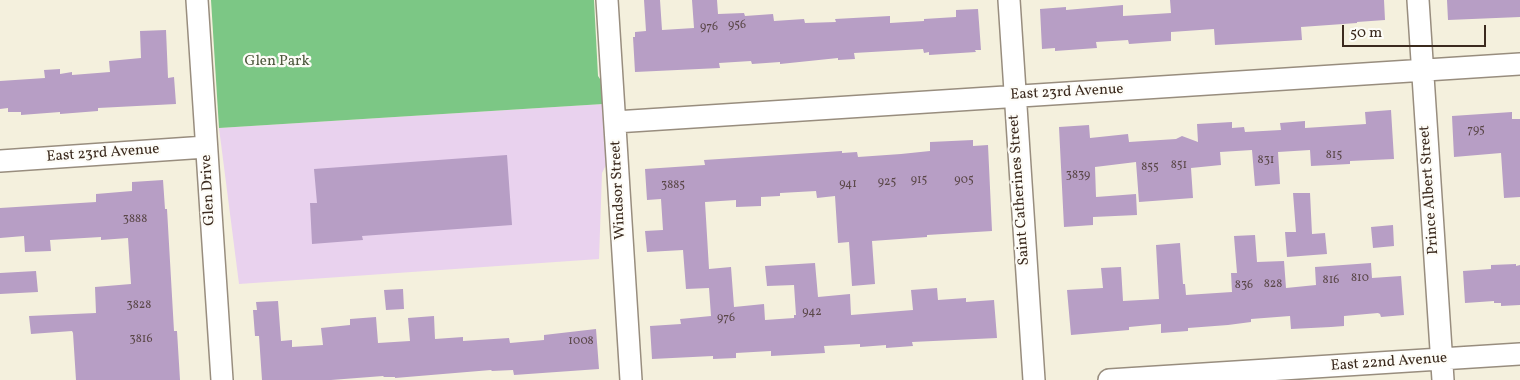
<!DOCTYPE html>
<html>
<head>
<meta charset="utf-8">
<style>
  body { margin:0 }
  #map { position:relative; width:1520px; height:380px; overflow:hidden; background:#f4f0dd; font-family:Vollkorn,serif }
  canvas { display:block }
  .scale { position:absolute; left:1342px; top:25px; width:144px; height:22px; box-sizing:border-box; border:2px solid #3b2a1e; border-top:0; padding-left:6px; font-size:15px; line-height:18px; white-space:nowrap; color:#3b2a1e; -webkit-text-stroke:4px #fdfcf7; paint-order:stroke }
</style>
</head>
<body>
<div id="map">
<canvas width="1520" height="380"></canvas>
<div class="scale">50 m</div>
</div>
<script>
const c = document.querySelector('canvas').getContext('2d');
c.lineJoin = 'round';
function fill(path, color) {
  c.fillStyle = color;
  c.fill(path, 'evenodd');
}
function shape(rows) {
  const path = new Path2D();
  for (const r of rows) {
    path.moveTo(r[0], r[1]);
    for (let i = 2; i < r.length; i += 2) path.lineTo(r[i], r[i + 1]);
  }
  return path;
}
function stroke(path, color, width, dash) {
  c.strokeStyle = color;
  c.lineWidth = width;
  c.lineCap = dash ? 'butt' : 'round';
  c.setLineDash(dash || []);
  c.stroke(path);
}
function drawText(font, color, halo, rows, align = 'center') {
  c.font = font + ' Vollkorn,serif';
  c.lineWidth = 4.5;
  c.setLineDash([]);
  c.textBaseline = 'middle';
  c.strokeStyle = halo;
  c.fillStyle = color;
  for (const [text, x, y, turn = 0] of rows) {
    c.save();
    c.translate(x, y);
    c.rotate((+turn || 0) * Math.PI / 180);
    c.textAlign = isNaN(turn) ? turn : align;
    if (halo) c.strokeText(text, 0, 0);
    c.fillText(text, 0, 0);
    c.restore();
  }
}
fill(shape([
  [603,104,607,163,602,173,599,259,239,284,219,128]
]), '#e9d2ee');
fill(shape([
  [211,0,594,0,598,76,602,82,603,104,219,128]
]), '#7cc785');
fill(shape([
  [644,0,660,0,662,30,694,28,692,0,717,0,718,14,744,13,745,16,773,14,774,21,804,19,805,23,836,22,835,19,890,16,890,23,924,21,924,19,956,17,956,10,978,9,981,50,975,50,976,52,929,55,929,52,924,53,923,49,854,53,855,59,838,60,838,58,780,64,780,62,752,64,751,61,719,63,720,68,635,72,633,37,635,37,635,32,646,31],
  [1170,0,1384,0,1385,20,1357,22,1357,23,1301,27,1302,40,1215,45,1214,29,1171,32,1171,41,1129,44,1128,40,1096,42,1097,48,1055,51,1055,48,1042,49,1040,9,1066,7,1066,10,1123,5,1123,16,1171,13],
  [1447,0,1520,0,1520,17,1448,20],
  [166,30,168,78,174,77,176,104,98,108,98,111,60,114,60,112,21,115,21,112,8,112,8,108,0,109,0,81,45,78,44,70,60,69,60,74,72,72,72,75,110,72,109,61,141,58,140,31],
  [1391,110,1394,159,1350,161,1350,164,1311,166,1310,150,1278,152,1280,184,1255,186,1252,150,1220,152,1221,165,1191,168,1193,198,1139,202,1136,162,1095,167,1096,197,1136,194,1137,215,1093,217,1093,225,1064,227,1059,127,1089,125,1090,138,1128,134,1129,142,1176,139,1182,136,1198,142,1197,124,1232,122,1232,128,1244,127,1245,132,1281,130,1280,123,1305,121,1305,128,1366,124,1365,112],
  [1512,112,1512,119,1520,119,1520,197,1504,198,1501,153,1454,157,1452,116],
  [973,140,973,146,988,145,992,231,927,235,927,237,872,241,875,284,852,286,849,242,838,243,835,196,817,198,816,191,780,193,780,196,761,197,761,206,736,207,736,200,705,202,709,269,731,267,734,307,764,304,765,320,794,318,794,315,796,315,794,285,767,286,765,266,815,263,818,297,850,294,851,315,913,310,911,290,937,288,938,300,966,298,966,302,994,300,997,338,912,342,913,346,886,348,886,345,860,347,860,344,824,346,825,353,771,356,771,351,736,353,736,358,713,359,713,356,652,359,650,326,681,324,680,319,711,316,709,288,686,289,683,250,647,252,645,231,663,230,661,199,647,200,645,169,705,165,704,160,842,151,842,153,857,152,858,157,901,154,930,151,930,142],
  [507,155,512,225,362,236,363,240,312,244,310,203,317,203,314,169],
  [163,180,165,209,167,209,174,331,177,331,180,380,76,380,73,333,72,331,31,334,29,316,96,313,95,287,131,284,128,238,101,240,101,237,50,240,51,251,25,252,24,236,0,238,0,208,96,202,96,194,132,191,132,182],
  [1293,193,1310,193,1312,234,1325,233,1327,254,1287,257,1285,232,1296,232],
  [1393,225,1394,246,1373,248,1371,227],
  [1255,235,1257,262,1284,261,1286,288,1316,285,1315,267,1371,263,1372,278,1401,276,1404,315,1381,317,1380,314,1378,313,1344,316,1344,326,1331,327,1291,329,1290,316,1251,319,1251,322,1228,325,1188,328,1188,331,1161,333,1161,324,1129,327,1129,330,1071,335,1067,290,1103,288,1101,268,1121,267,1123,301,1159,299,1156,245,1180,243,1183,284,1185,284,1186,295,1232,292,1231,273,1237,273,1234,236],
  [1516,264,1516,266,1520,265,1520,305,1501,306,1501,303,1494,303,1494,301,1465,303,1463,271,1491,269,1491,265],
  [36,271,38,292,0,294,0,273],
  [403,289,404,309,386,310,384,290],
  [278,301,281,341,292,340,292,347,323,345,321,328,350,325,350,319,376,317,378,343,410,341,408,318,434,316,435,339,463,337,463,341,509,338,510,343,544,340,544,335,596,329,599,369,514,375,513,370,492,371,491,370,395,378,395,377,384,377,383,376,331,380,262,380,259,336,255,336,253,310,257,310,256,302]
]), '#b79ec5');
const minor = shape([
  [197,0,222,380],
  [607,0,631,380],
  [1009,0,1034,380],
  [1418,0,1443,380],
  [615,122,1520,64],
  [0,161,206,147],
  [1109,380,1520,354]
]);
stroke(minor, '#988d7e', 24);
stroke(minor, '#fff', 21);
drawText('12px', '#5a4748', null, [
  ["956",737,26],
  ["976",709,28],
  ["795",1476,131],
  ["815",1334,156],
  ["831",1266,161],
  ["851",1179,166],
  ["855",1150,168],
  ["3839",1078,176],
  ["915",919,181],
  ["905",964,181],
  ["925",887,183],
  ["941",848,185],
  ["3885",673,186],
  ["3888",135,220],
  ["810",1360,279],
  ["816",1331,281],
  ["828",1273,285],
  ["836",1244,286],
  ["3828",139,306],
  ["942",812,313],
  ["976",726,319],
  ["3816",141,340],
  ["1008",581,342]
]);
drawText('15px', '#4e593d', '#fdfcf7', [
  ["Glen Park",277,62]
]);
drawText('15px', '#3b2a1e', '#fdfcf7', [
  ["East 23rd Avenue",1067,93,-3],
  ["East 23rd Avenue",103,154,-4],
  ["Glen Drive",209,190,-93],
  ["Windsor Street",619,190,-93],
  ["Saint Catherines Street",1020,190,-94],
  ["Prince Albert Street",1430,190,-94],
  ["East 22nd Avenue",1389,363,-4]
]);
</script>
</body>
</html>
